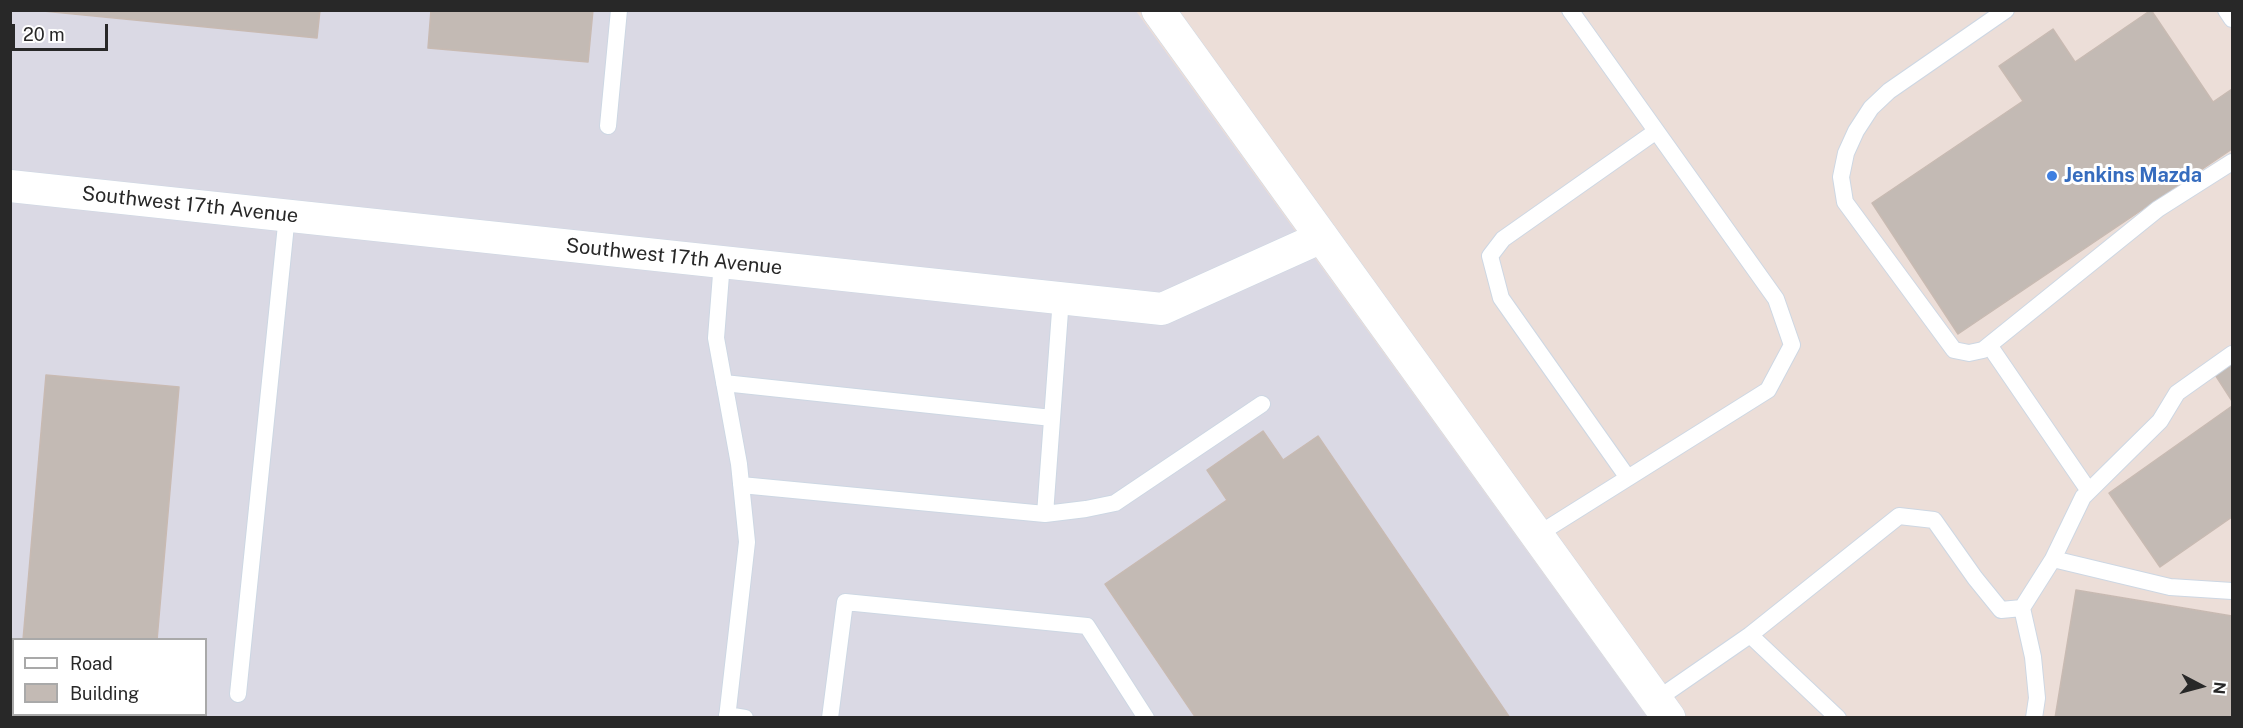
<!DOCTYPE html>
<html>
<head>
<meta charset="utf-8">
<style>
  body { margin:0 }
  #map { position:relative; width:2243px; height:728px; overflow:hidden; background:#ecded8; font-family:"Public Sans",sans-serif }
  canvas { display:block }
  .frame { position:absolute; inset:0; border:12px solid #282828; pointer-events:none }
  .legend { position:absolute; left:12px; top:638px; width:195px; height:78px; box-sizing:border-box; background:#fff; border:2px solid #a9a9a9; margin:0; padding:8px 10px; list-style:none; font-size:18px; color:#282828 }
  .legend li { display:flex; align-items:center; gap:12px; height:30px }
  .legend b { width:30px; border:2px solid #a9a9a9 }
  .north { position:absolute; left:2171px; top:656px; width:60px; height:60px; -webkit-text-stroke:4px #fff; paint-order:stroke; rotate:96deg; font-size:16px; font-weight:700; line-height:24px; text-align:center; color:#282828 }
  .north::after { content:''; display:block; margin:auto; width:21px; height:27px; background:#282828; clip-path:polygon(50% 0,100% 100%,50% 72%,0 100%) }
  .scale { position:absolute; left:12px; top:24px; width:96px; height:27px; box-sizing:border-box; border:3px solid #282828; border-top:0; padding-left:8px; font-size:18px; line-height:21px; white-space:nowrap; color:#282828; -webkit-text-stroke:4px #fff; paint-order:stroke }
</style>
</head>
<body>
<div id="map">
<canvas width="2243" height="728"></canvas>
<div class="frame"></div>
<ul class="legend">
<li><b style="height:8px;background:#fff"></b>Road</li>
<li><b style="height:16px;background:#c3bab4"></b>Building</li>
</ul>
<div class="north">N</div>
<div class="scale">20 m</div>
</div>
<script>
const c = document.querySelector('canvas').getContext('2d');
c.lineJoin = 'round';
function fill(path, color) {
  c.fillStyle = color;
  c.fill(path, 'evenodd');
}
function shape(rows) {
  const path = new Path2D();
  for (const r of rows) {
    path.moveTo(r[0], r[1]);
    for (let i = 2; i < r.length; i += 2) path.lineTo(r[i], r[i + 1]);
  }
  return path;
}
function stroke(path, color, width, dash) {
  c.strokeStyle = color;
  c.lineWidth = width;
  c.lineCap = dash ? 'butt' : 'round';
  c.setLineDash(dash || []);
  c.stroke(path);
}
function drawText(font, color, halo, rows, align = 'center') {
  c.font = font + ' "Public Sans",sans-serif';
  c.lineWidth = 6;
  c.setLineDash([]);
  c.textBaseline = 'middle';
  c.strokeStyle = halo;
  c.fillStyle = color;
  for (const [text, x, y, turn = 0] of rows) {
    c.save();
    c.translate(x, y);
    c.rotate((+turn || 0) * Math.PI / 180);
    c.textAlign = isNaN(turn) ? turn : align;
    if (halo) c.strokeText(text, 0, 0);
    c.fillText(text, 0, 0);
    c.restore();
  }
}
fill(shape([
  [10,11,1136,11,1647,717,11,717],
  [14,640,206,640,206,714,14,714]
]), '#dad9e4');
const building = shape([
  [33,10,320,10,317,38,33,10],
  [431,10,593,10,588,62,428,48,431,10],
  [2151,10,2213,102,2232,89,2232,149,1958,334,1872,203,2023,101,1999,66,2053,29,2075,62,2151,10],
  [2232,360,2232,401,2214,373,2232,360],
  [46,375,179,387,157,640,23,640,46,375],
  [2232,406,2232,517,2160,567,2109,493,2232,406],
  [1263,431,1283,460,1318,436,1510,718,1196,718,1105,584,1227,500,1207,470,1263,431],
  [2076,590,2232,616,2232,718,2055,718,2076,590],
  [17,714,150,714,150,718,17,718,17,714]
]);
fill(building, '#c3bab4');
stroke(building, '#c8bab2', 1.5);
const service = shape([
  [2006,10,1889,91,1871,108,1856,131,1846,153,1841,177,1845,202,1954,350,1969,353,1983,350,2158,209,2232,162],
  [2226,10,2232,19],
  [608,126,619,10],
  [722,262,716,338,739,464,747,542,727,718],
  [1989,345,2089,491],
  [724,383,1052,418],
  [1628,478,1501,298,1490,256,1503,239,1655,132],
  [741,485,1045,514,1061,298],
  [1045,514,1086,509,1115,503,1262,404],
  [1537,535,1768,390,1792,345,1776,299,1570,10],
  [2053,559,2170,587,2232,591],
  [2022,608,2033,657,2037,698,2034,718],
  [1750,635,1899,516,1934,520,1975,578,2001,610,2022,608,2053,559,2083,497,2160,421,2177,393,2232,354],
  [238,694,287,215],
  [1656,700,1750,635,1838,718],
  [727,715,745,718],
  [830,718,845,602,1087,626,1146,718]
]);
const minor = shape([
  [10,186,1162,309,1322,237]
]);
const secondary = shape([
  [1158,10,1669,718]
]);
stroke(service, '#cdd7e3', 18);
stroke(minor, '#cdd7e3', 33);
stroke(secondary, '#cdd7e3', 34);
stroke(service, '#fff', 16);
stroke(minor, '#fff', 32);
stroke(secondary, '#fff', 33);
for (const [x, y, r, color] of [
  [2052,176,6,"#3f7fe0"]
]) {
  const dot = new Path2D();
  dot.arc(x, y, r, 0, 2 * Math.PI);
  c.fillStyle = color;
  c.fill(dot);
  stroke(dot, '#fff', 2);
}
drawText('bold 20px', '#366cbe', '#fff', [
  ["Jenkins Mazda",2064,176]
], 'left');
drawText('20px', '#282828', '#fff', [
  ["Southwest 17th Avenue",190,205,6],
  ["Southwest 17th Avenue",674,257,6]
]);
</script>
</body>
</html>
